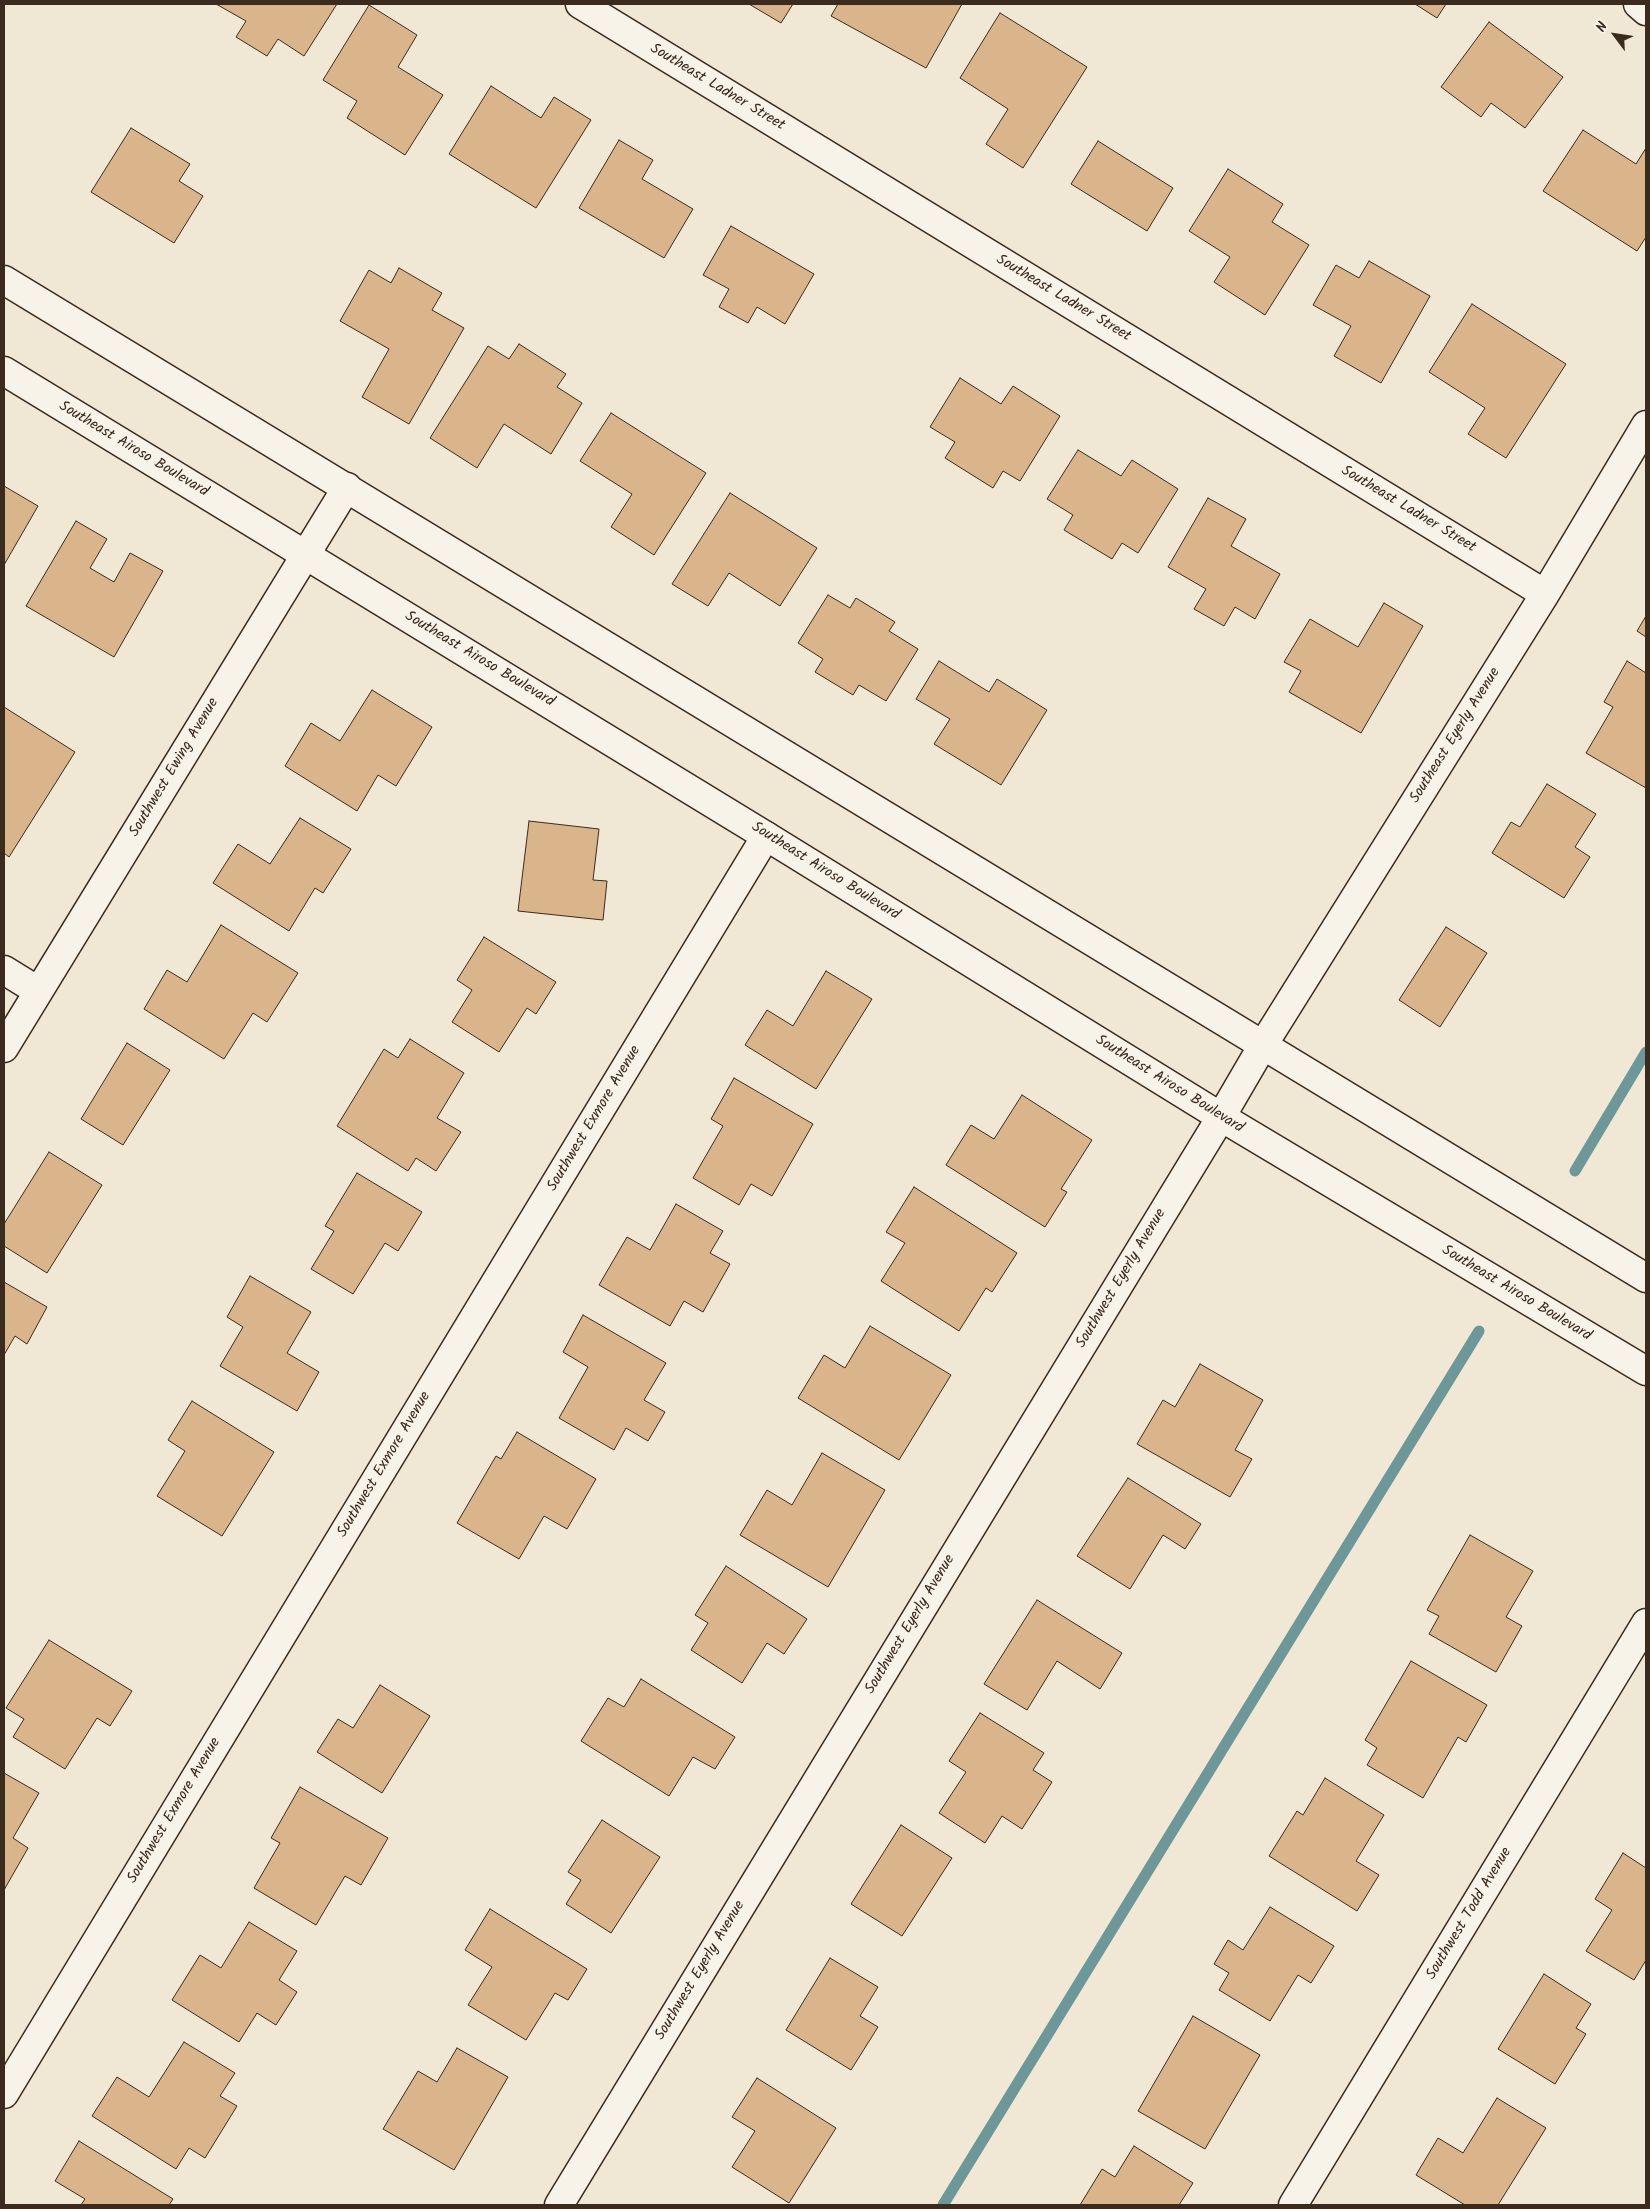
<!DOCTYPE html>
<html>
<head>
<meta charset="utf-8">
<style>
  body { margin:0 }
  #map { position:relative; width:1650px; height:2209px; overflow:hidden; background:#f1e7d5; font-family:Kalam,sans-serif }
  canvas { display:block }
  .frame { position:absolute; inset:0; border:5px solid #3b2a1e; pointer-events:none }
  .north { position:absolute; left:1590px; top:10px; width:50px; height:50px; -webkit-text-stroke:4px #f7f3e8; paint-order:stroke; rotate:301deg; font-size:14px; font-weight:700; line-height:20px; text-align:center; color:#3b2a1e }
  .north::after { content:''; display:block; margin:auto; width:18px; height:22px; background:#3b2a1e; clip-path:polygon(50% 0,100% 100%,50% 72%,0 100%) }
</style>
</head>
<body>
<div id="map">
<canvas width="1650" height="2209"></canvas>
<div class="frame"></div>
<div class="north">N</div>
</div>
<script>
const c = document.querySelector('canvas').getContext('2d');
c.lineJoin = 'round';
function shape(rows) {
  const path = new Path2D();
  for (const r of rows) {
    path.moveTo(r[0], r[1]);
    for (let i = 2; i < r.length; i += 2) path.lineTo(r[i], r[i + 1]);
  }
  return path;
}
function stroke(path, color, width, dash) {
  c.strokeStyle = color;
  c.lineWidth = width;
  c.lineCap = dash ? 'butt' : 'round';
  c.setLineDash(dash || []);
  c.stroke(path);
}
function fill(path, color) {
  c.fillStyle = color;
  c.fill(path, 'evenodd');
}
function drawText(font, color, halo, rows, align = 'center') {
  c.font = font + ' Kalam,sans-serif';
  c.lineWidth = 5;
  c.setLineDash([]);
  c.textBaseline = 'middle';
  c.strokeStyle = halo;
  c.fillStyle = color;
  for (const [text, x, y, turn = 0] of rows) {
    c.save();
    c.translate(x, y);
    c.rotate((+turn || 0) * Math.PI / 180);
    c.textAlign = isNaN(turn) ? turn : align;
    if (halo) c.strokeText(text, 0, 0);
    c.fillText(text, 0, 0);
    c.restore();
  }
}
stroke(shape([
  [1575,1171,1646,1052],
  [943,2205,1479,1331]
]), '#6d9798', 11);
const building = shape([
  [216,4,337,4,304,56,278,39,267,56,236,37,246,21,216,4],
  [749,4,793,4,781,23,749,4],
  [838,4,962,4,926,68,831,16,838,4],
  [1415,4,1446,4,1437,18,1415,4],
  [369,5,417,35,398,67,443,95,405,155,347,118,357,101,323,80,369,5],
  [1000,13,1087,67,1023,168,986,144,1008,109,960,78,1000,13],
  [1489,22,1563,77,1525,128,1491,103,1481,117,1441,87,1489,22],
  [491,86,541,118,554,97,591,120,536,208,449,154,491,86],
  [131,128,190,164,179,181,203,196,174,243,91,192,131,128],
  [1583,130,1636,164,1646,148,1646,237,1637,251,1543,191,1583,130],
  [619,140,653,160,642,179,693,209,664,258,579,208,619,140],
  [1098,141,1173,188,1147,231,1071,184,1098,141],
  [1228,169,1283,204,1272,222,1309,245,1265,315,1214,282,1230,257,1189,231,1228,169],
  [731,226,814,274,785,324,757,307,748,323,719,307,729,289,703,275,731,226],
  [1369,261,1430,296,1381,383,1334,356,1351,326,1313,305,1336,265,1359,278,1369,261],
  [399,268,442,293,432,310,464,328,409,424,362,397,389,349,340,321,369,270,391,283,399,268],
  [1472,304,1566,364,1506,458,1468,434,1485,408,1429,372,1472,304],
  [519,344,566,374,557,387,582,403,551,454,504,424,477,468,430,438,488,346,509,359,519,344],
  [960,378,1001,404,1013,386,1060,416,1020,481,1003,471,993,488,945,458,955,442,930,427,960,378],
  [611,413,706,473,654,555,611,527,632,494,580,461,611,413],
  [1078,450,1121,476,1132,460,1178,489,1138,553,1122,543,1112,559,1064,530,1073,515,1047,499,1078,450],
  [4,486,38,506,4,565,4,486],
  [730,493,817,548,780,606,729,573,708,606,672,584,730,493],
  [1208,498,1246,519,1231,546,1280,574,1255,619,1235,607,1224,626,1194,609,1206,589,1168,567,1208,498],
  [76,521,107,539,90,568,114,582,130,553,163,571,114,657,26,606,76,521],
  [828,595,850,608,856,598,895,622,889,631,918,649,886,701,859,685,853,695,815,672,823,659,798,643,828,595],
  [1384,603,1423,626,1361,733,1289,692,1301,671,1284,662,1310,619,1358,647,1384,603],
  [1646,616,1646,637,1637,631,1646,616],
  [939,661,989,692,997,679,1047,710,1001,785,934,744,950,719,916,699,939,661],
  [1627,661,1646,673,1646,788,1586,753,1613,707,1604,702,1627,661],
  [372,690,432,727,396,786,378,775,357,811,285,766,311,723,340,741,372,690],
  [4,707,75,752,9,857,4,853,4,707],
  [1547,784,1596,814,1575,847,1590,857,1564,898,1492,853,1511,822,1520,827,1547,784],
  [300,818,351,849,323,893,315,888,289,931,213,883,238,844,270,864,300,818],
  [529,821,599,829,593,880,607,881,603,920,518,911,529,821],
  [221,925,298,973,267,1022,253,1013,224,1059,144,1009,167,970,187,982,221,925],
  [1446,927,1487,953,1440,1027,1399,1000,1446,927],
  [484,937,556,982,536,1014,527,1008,499,1052,452,1022,472,990,457,980,484,937],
  [826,971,872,999,816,1089,745,1045,767,1010,793,1026,826,971],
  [410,1039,464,1073,437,1118,461,1132,436,1171,416,1158,408,1171,337,1126,384,1049,398,1058,410,1039],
  [127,1043,170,1070,123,1145,81,1119,127,1043],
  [734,1078,813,1124,772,1196,751,1184,739,1205,693,1178,723,1126,711,1119,734,1078],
  [1022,1095,1092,1140,1061,1189,1067,1192,1045,1227,946,1165,971,1125,994,1139,1022,1095],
  [49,1152,102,1185,47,1273,4,1246,4,1224,49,1152],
  [357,1173,422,1212,398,1251,385,1243,353,1294,311,1269,334,1231,325,1226,357,1173],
  [914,1187,1017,1253,992,1292,986,1288,959,1331,881,1281,905,1243,886,1232,914,1187],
  [676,1204,723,1231,710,1253,730,1264,703,1312,684,1301,670,1326,599,1285,627,1237,650,1250,676,1204],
  [250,1276,311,1312,287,1353,319,1372,297,1411,220,1366,243,1327,227,1317,250,1276],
  [4,1282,47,1307,27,1344,15,1336,4,1355,4,1282],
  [583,1315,666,1363,644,1400,665,1412,648,1441,626,1428,614,1450,559,1418,588,1367,563,1352,583,1315],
  [870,1326,951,1375,899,1460,798,1398,824,1355,845,1368,870,1326],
  [1200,1364,1263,1400,1235,1450,1252,1459,1230,1497,1137,1444,1163,1400,1175,1407,1200,1364],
  [192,1401,274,1452,222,1536,157,1496,185,1451,168,1440,192,1401],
  [517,1432,596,1479,567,1529,544,1516,519,1559,457,1523,496,1456,501,1459,517,1432],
  [822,1453,885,1490,828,1587,740,1535,767,1490,792,1505,822,1453],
  [1128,1478,1201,1524,1185,1549,1163,1535,1130,1589,1077,1556,1128,1478],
  [1470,1535,1533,1571,1506,1617,1522,1626,1496,1672,1429,1634,1439,1616,1427,1610,1470,1535],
  [726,1566,807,1619,784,1654,767,1643,742,1683,691,1650,708,1623,695,1615,726,1566],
  [1037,1600,1122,1653,1100,1689,1057,1661,1027,1710,984,1684,1037,1600],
  [49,1640,132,1691,110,1726,97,1718,65,1769,13,1737,24,1719,6,1708,49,1640],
  [1411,1661,1487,1705,1466,1742,1458,1737,1423,1798,1367,1765,1377,1748,1365,1740,1411,1661],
  [641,1679,735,1737,715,1769,693,1757,669,1796,581,1741,608,1698,624,1707,641,1679],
  [380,1685,430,1716,382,1793,317,1752,338,1719,353,1728,380,1685],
  [980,1713,1044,1753,1033,1770,1052,1782,1022,1829,1002,1816,985,1843,939,1813,966,1772,949,1761,980,1713],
  [4,1773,39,1793,13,1838,28,1848,4,1890,4,1773],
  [1325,1778,1384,1815,1356,1861,1379,1875,1357,1911,1269,1856,1297,1811,1303,1815,1325,1778],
  [300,1787,388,1838,361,1885,345,1876,316,1925,254,1888,280,1843,271,1838,300,1787],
  [602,1820,660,1857,611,1933,566,1904,581,1880,568,1872,602,1820],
  [901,1825,952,1858,902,1936,851,1904,901,1825],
  [1623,1853,1646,1868,1646,1960,1634,1980,1586,1951,1612,1910,1595,1899,1623,1853],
  [1270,1907,1334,1946,1311,1983,1298,1975,1270,2021,1219,1990,1229,1973,1214,1964,1228,1940,1243,1950,1270,1907],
  [490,1909,587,1969,568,2000,555,1993,526,2040,468,2005,492,1967,465,1950,490,1909],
  [249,1922,297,1951,279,1980,297,1992,276,2025,257,2013,239,2042,172,2000,200,1955,221,1968,249,1922],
  [830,1958,878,1987,860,2016,878,2027,851,2070,786,2030,830,1958],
  [1544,1974,1591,2004,1576,2028,1586,2034,1555,2084,1498,2049,1544,1974],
  [1193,2016,1260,2055,1205,2149,1138,2111,1193,2016],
  [184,2042,235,2073,220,2096,237,2106,205,2158,189,2148,176,2169,92,2116,117,2077,149,2097,184,2042],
  [457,2048,508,2077,454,2170,383,2129,418,2071,437,2082,457,2048],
  [757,2078,836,2128,789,2203,732,2167,755,2131,732,2117,757,2078],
  [1497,2098,1546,2128,1498,2205,1465,2205,1416,2175,1438,2138,1463,2153,1497,2098],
  [79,2141,173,2199,169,2205,81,2205,85,2199,55,2181,79,2141],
  [1134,2146,1193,2183,1179,2205,1080,2205,1102,2169,1115,2177,1134,2146]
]);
fill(building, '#dab58b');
stroke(building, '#3b2a1e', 1);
const minor = shape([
  [580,4,1545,594],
  [1638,4,1646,11],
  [4,970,38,991],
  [4,1048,347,487],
  [4,2094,766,836],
  [559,2205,1221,1117,1263,1045,1545,594,1646,425],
  [1293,2205,1646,1623]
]);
const secondary = shape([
  [4,280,1646,1278],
  [4,371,766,836,1221,1117,1646,1371]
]);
stroke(minor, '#3b2a1e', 31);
stroke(secondary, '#3b2a1e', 31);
stroke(minor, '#f7f3e8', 28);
stroke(secondary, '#f7f3e8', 28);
drawText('15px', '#3b2a1e', '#f7f3e8', [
  ["Southeast Ladner Street",717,88,31],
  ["Southeast Ladner Street",1063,299,31],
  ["Southeast Airoso Boulevard",133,450,31],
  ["Southeast Ladner Street",1408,510,31],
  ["Southeast Airoso Boulevard",479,660,31],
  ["Southeast Eyerly Avenue",1456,736,-58],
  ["Southwest Ewing Avenue",175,768,-59],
  ["Southeast Airoso Boulevard",825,872,32],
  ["Southeast Airoso Boulevard",1169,1085,32],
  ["Southwest Exmore Avenue",595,1119,-59],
  ["Southwest Eyerly Avenue",1122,1279,-59],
  ["Southeast Airoso Boulevard",1516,1294,31],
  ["Southwest Exmore Avenue",385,1465,-59],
  ["Southwest Eyerly Avenue",911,1625,-59],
  ["Southwest Exmore Avenue",175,1811,-59],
  ["Southwest Todd Avenue",1470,1914,-59],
  ["Southwest Eyerly Avenue",701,1971,-59]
]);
</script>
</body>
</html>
